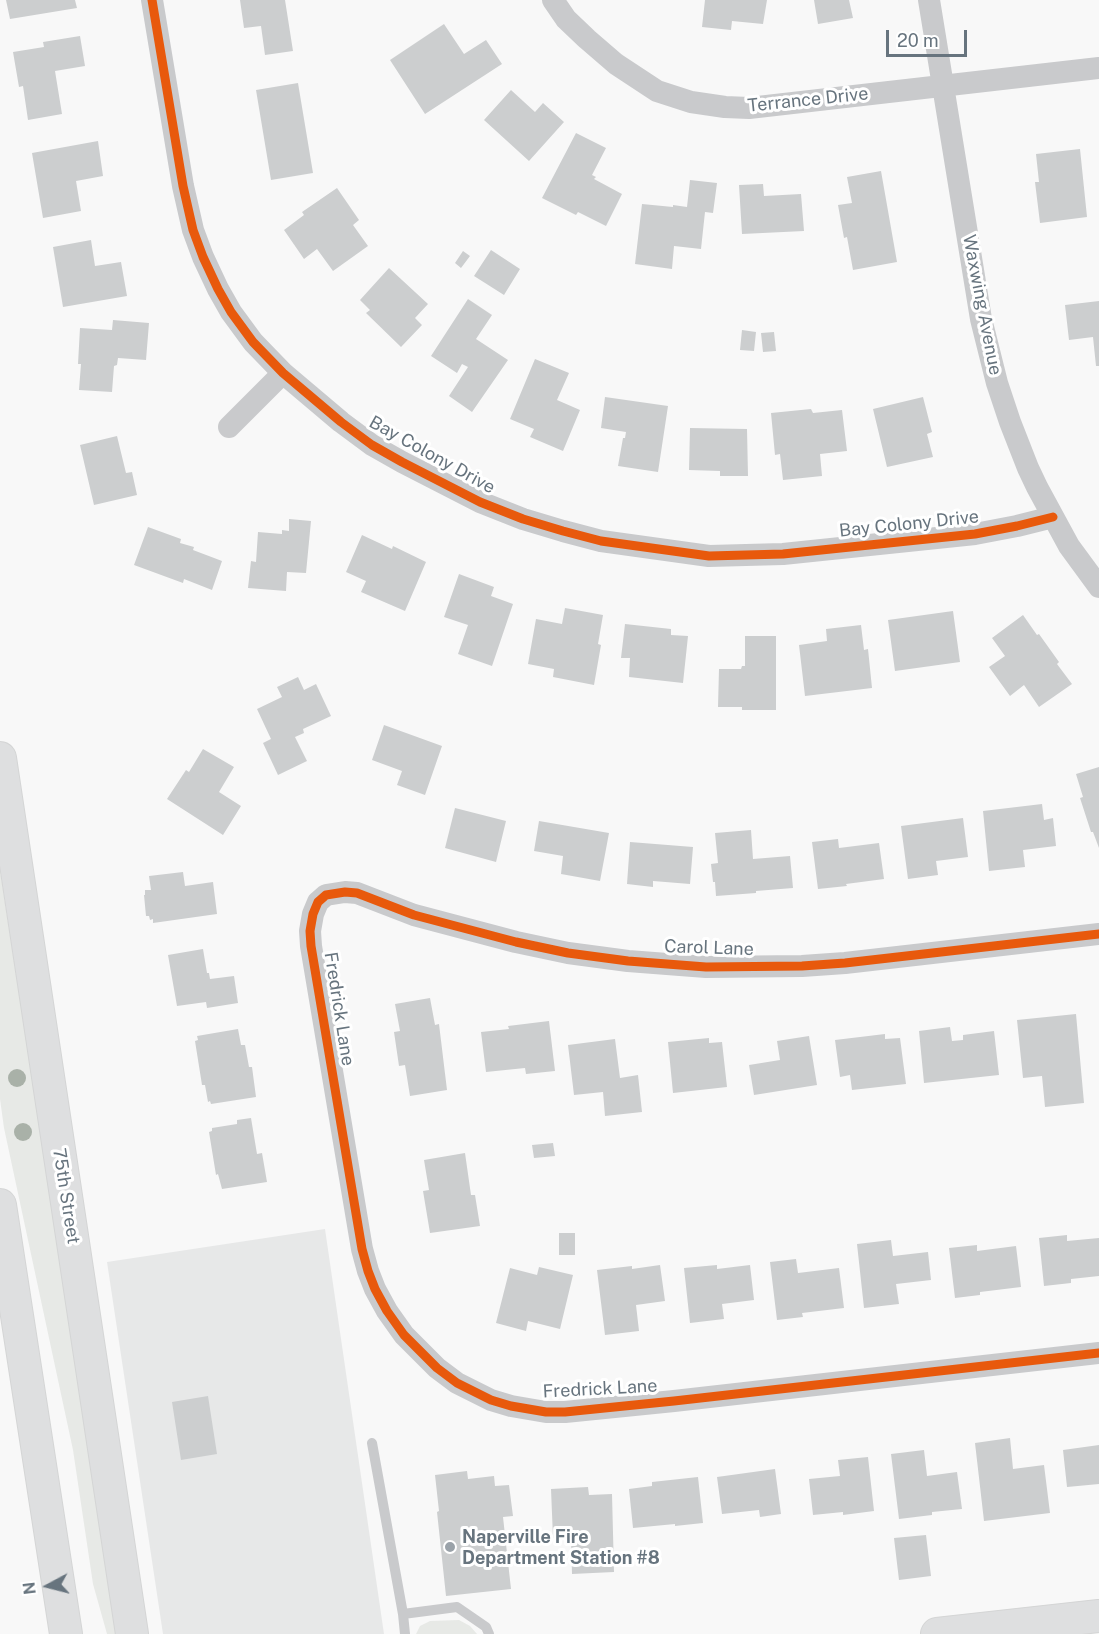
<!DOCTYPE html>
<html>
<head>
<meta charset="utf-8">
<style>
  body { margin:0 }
  #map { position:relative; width:1099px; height:1634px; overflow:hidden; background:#f8f8f8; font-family:"Public Sans",sans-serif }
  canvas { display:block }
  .north { position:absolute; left:18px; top:1556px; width:60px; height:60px; -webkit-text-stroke:4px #fff; paint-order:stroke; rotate:263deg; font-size:16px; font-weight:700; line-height:24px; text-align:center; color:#67747e }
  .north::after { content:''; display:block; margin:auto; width:21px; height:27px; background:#67747e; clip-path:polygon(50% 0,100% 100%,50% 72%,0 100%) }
  .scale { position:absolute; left:886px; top:30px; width:81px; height:27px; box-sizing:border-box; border:3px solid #67747e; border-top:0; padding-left:8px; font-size:18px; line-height:21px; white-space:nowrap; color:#67747e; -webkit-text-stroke:4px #fff; paint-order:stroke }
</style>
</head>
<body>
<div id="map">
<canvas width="1099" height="1634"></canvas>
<div class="north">N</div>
<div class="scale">20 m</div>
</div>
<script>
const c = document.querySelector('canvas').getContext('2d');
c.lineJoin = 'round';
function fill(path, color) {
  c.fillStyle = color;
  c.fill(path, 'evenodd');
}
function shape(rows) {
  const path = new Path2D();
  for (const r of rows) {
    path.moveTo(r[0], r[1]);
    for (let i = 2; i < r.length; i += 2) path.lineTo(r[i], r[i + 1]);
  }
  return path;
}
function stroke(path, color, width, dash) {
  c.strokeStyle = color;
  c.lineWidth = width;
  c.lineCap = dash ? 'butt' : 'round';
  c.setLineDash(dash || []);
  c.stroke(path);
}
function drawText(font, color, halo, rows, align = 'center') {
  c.font = font + ' "Public Sans",sans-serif';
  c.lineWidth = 6;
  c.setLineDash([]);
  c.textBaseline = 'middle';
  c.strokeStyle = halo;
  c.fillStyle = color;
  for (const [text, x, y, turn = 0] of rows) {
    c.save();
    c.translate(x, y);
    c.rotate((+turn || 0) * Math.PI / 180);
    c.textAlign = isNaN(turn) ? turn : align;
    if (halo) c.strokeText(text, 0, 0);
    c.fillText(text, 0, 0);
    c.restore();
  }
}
fill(shape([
  [325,1229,384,1634,163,1634,107,1262]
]), '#e7e8e8');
fill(shape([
  [0,870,117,1634,107,1634,93,1584,73,1450,4,1128,0,1099],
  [459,1620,470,1626,477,1634,416,1634,420,1626,430,1621]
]), '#e7e9e6');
fill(shape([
  [6,0,75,0,77,8,10,19],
  [240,0,285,0,293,51,265,55,261,26,244,28],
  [705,0,767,0,763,24,732,21,731,30,702,27],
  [814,0,849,0,853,18,818,24],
  [444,24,464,54,486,40,502,64,425,114,390,60],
  [80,36,85,66,55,71,62,114,28,120,23,86,19,87,13,52,44,47,43,42],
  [298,83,313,173,271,180,256,90],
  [511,90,535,112,543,103,564,122,529,161,484,120],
  [576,133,606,148,592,175,596,177,594,179,622,194,606,226,578,212,576,215,542,198],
  [98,141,103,176,76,181,81,211,43,218,32,153],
  [1080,149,1087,217,1040,223,1035,182,1039,182,1036,154],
  [881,171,897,262,853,270,847,237,844,238,838,205,852,203,847,177],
  [690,180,717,183,713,213,705,212,701,249,674,246,672,269,635,264,642,204,673,207,673,205,687,207],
  [763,184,764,196,801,194,804,231,742,234,739,185],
  [337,188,359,220,353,225,368,246,333,271,317,249,304,259,284,230,304,215,302,212],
  [91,240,95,266,121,262,127,296,63,307,53,247],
  [491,250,520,269,504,295,474,276],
  [463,251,470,256,461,268,455,263],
  [389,268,428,304,415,318,422,325,401,347,366,313,370,310,360,300],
  [468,299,492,315,476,339,508,360,472,412,449,396,468,367,462,364,457,373,431,356],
  [1099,301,1099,366,1096,366,1093,337,1069,340,1065,305],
  [113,320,149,323,146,360,118,358,117,365,114,366,112,392,79,390,81,364,78,364,80,328,112,330],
  [742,330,756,332,754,351,740,350],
  [774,332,776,351,763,352,761,333],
  [535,359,569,373,557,400,580,410,563,451,530,437,534,429,510,419],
  [605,397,668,406,658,472,618,466,623,438,625,438,626,432,601,428],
  [923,397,932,432,927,434,933,457,887,467,873,409],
  [811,409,813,413,842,410,847,451,820,454,822,476,783,480,780,454,775,455,771,413],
  [690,428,747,429,748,476,720,476,720,471,689,470],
  [117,436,126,473,132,472,137,495,94,505,80,445],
  [289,519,311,521,306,573,287,572,286,591,248,588,251,561,256,562,258,532,282,534,282,530,289,531],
  [148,527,181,539,180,543,194,547,193,550,222,561,212,590,184,579,183,583,134,565],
  [362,535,392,549,393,546,426,562,405,611,361,592,366,581,346,572],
  [459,574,494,587,491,596,513,604,492,666,458,654,468,625,444,617],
  [565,608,603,615,598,644,601,645,594,685,553,677,554,669,528,664,536,619,562,624],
  [953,611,960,662,895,671,888,620],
  [1023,615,1037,635,1039,634,1059,662,1057,664,1072,684,1039,707,1024,685,1010,696,989,667,1005,656,992,638],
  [625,624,671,629,671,635,688,636,683,683,629,677,630,658,621,658],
  [861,625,864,650,868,649,872,688,805,696,799,645,827,641,826,629],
  [745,636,776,636,776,710,742,710,742,707,718,707,719,669,741,669,742,666,745,666],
  [298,677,304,690,316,684,331,716,303,729,304,733,295,737,307,761,278,775,263,743,271,739,257,709,282,697,277,687],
  [384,725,442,746,425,795,397,785,402,771,372,760],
  [203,749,234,767,219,792,241,806,223,835,167,799,186,770,189,772],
  [1099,767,1099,848,1093,832,1091,832,1080,798,1083,797,1076,774],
  [1042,804,1044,820,1053,818,1056,846,1023,850,1025,867,989,871,983,811],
  [455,808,506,821,496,862,445,848],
  [963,818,968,857,936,861,938,875,908,879,901,826],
  [539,821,609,833,600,881,561,874,563,856,534,851],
  [751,830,753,859,790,856,793,888,756,891,756,893,716,896,715,882,713,882,711,864,718,863,715,833],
  [838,839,839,848,879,843,884,879,846,884,847,886,818,889,812,842],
  [630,842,693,847,690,884,653,881,653,887,627,884],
  [183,872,185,886,213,882,217,914,153,923,153,919,150,920,149,916,146,916,144,895,145,895,145,890,151,890,149,876],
  [203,949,207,973,209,973,210,979,234,976,238,1003,207,1008,206,1002,177,1006,168,955],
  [430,998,435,1025,439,1024,447,1090,410,1096,405,1065,399,1066,394,1032,400,1031,395,1004],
  [1076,1014,1084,1103,1045,1107,1042,1076,1023,1078,1017,1020],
  [549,1021,555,1071,526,1074,525,1068,486,1072,481,1032,509,1029,508,1026],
  [950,1027,952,1041,963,1040,963,1035,994,1031,999,1075,924,1083,919,1031],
  [238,1029,241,1045,245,1045,249,1067,252,1067,256,1097,211,1104,210,1101,208,1102,205,1085,202,1085,195,1041,198,1040,197,1036],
  [885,1034,885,1039,900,1038,906,1084,852,1090,850,1075,840,1077,835,1040],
  [809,1036,817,1085,754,1095,749,1065,780,1060,777,1041],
  [709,1038,709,1043,722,1042,727,1087,673,1093,668,1042],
  [615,1039,620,1078,638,1075,642,1112,605,1116,603,1092,574,1095,568,1045],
  [251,1118,257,1154,262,1153,267,1182,222,1189,218,1174,216,1175,209,1132,212,1131,212,1128,237,1124,237,1120],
  [553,1143,555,1156,534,1158,532,1145],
  [465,1153,471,1195,475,1195,480,1226,430,1233,423,1191,429,1190,424,1160],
  [559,1233,575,1233,575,1255,559,1255],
  [1067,1235,1067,1241,1099,1238,1099,1276,1071,1279,1071,1283,1044,1286,1039,1238],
  [891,1240,893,1256,928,1252,931,1280,896,1284,899,1304,864,1308,857,1244],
  [977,1245,977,1251,1016,1246,1021,1287,980,1292,980,1295,955,1298,949,1248],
  [796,1259,798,1273,839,1268,844,1308,802,1313,803,1317,777,1320,770,1262],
  [660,1265,665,1301,636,1305,639,1331,605,1335,597,1270,632,1266,632,1269],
  [717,1265,717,1269,750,1265,754,1300,722,1304,724,1319,690,1323,684,1268],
  [539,1267,573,1275,560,1329,528,1321,526,1331,496,1323,510,1268,537,1275],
  [208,1396,217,1454,181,1460,172,1402],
  [1010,1438,1013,1469,1044,1465,1050,1513,984,1521,975,1443],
  [1099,1445,1099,1484,1067,1487,1063,1450],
  [924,1450,927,1476,957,1472,962,1509,932,1512,932,1515,899,1519,891,1454],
  [868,1457,874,1511,843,1515,843,1512,813,1515,809,1479,840,1476,838,1460],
  [775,1469,781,1514,760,1517,759,1510,722,1514,717,1477],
  [467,1471,468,1479,494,1476,495,1486,509,1485,513,1516,503,1517,511,1589,446,1596,437,1512,439,1511,435,1475],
  [698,1477,703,1523,675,1526,675,1524,633,1528,629,1489,652,1486,652,1482],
  [588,1487,589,1495,612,1494,614,1572,572,1574,571,1537,553,1538,551,1489],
  [926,1535,931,1576,899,1580,894,1538]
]), '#cccecf');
const secondary = shape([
  [0,758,132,1634],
  [0,1205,66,1634],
  [937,1634,1099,1616]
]);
stroke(secondary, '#d4d5d5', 34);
stroke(shape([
  [372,1443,403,1614],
  [405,1634,403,1614,457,1607,486,1627,489,1634]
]), '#c9cacc', 10);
stroke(shape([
  [152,0,183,186,193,230,203,257,218,289,231,312,253,342,283,373,341,422,372,445,402,462,480,502,523,519,563,531,601,541,709,556,783,554,975,534,1017,526,1053,517],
  [553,0,566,19,587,39,616,64,657,91,691,102,725,107,749,108,1099,68],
  [929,0,981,319,997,383,1010,422,1028,468,1037,487,1069,546,1099,587],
  [229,427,283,373],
  [1099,934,845,963,802,966,706,967,628,961,568,953,516,942,414,915,357,893,345,892,326,895,318,902,313,914,310,931,311,946,362,1249,368,1271,375,1289,387,1311,404,1335,437,1368,457,1383,491,1400,511,1406,546,1412,565,1412,674,1401,1099,1353]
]), '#c9cacc', 22);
stroke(secondary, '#dedfe0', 32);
stroke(shape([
  [152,0,183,186,193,230,203,257,218,289,231,312,253,342,283,373,341,422,372,445,402,462,480,502,523,519,563,531,601,541,709,556,783,554,975,534,1017,526,1053,517],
  [1099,934,845,963,802,966,706,967,628,961,568,953,516,942,414,915,357,893,345,892,326,895,318,902,313,914,310,931,311,946,362,1249,368,1271,375,1289,387,1311,404,1335,437,1368,457,1383,491,1400,511,1406,546,1412,565,1412,674,1401,1099,1353]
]), '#e8590c', 9);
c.fillStyle = '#a9b1a8';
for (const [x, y] of [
  [17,1078],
  [23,1132]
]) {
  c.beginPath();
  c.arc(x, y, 9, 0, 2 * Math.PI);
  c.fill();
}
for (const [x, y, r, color] of [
  [450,1547,6,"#9aa2a9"]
]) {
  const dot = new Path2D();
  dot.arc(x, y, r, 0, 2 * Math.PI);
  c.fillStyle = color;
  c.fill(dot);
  stroke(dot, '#fff', 2);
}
drawText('18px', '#67747e', '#fff', [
  ["Terrance Drive",808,100,-6],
  ["Waxwing Avenue",982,305,79],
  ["Bay Colony Drive",432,455,29],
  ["Bay Colony Drive",909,524,-6],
  ["Carol Lane",709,948,2],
  ["Fredrick Lane",339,1009,81],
  ["75th Street",66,1196,81],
  ["Fredrick Lane",600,1389,-3]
]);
drawText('bold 18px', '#67747e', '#fff', [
  ["Naperville Fire",462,1537],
  ["Department Station #8",462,1558]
], 'left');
</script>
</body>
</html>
